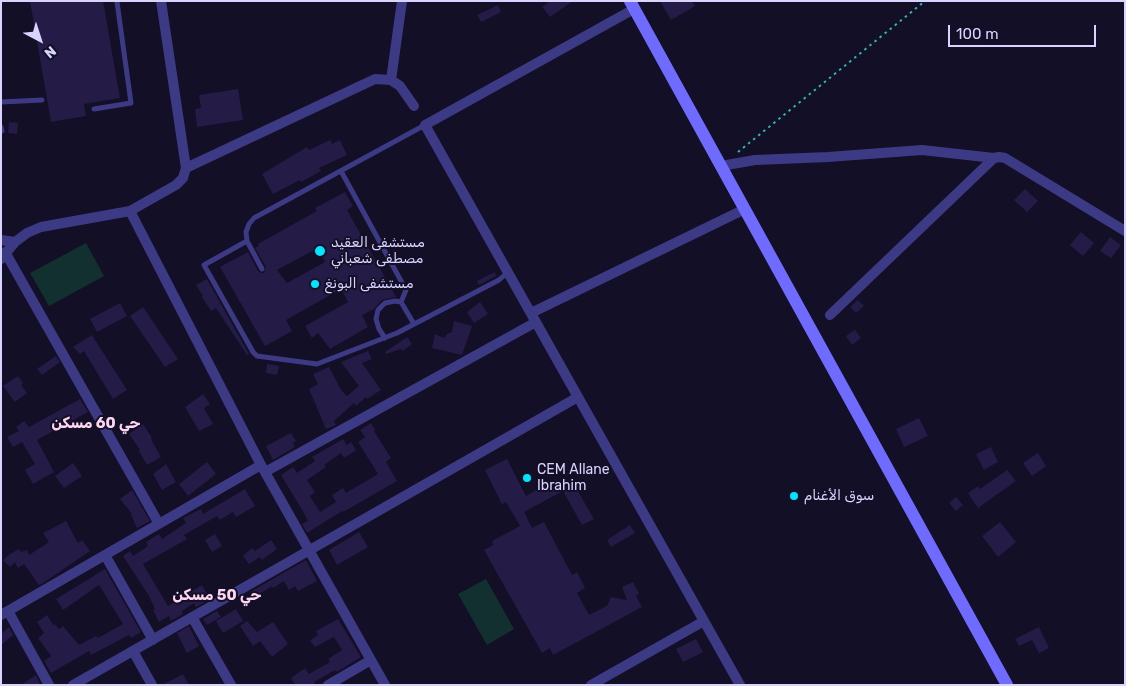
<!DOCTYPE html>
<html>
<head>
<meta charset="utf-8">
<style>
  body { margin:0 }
  #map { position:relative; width:1126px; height:686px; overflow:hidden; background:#130f26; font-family:Rubik,sans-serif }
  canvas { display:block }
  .frame { position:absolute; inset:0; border:2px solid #d9d4ff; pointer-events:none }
  .north { position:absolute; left:15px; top:15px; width:50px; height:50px; -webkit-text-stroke:4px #130f26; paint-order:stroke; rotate:140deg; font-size:14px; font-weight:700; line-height:20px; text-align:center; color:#d9d4ff }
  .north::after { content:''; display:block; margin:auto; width:18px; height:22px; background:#d9d4ff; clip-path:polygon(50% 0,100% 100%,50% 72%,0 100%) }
  .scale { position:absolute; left:948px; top:25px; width:148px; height:22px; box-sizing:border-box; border:2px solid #d9d4ff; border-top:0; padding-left:6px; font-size:15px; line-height:18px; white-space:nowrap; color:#d9d4ff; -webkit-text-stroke:4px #130f26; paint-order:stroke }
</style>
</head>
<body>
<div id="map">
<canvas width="1126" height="686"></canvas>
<div class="frame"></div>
<div class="north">N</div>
<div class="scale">100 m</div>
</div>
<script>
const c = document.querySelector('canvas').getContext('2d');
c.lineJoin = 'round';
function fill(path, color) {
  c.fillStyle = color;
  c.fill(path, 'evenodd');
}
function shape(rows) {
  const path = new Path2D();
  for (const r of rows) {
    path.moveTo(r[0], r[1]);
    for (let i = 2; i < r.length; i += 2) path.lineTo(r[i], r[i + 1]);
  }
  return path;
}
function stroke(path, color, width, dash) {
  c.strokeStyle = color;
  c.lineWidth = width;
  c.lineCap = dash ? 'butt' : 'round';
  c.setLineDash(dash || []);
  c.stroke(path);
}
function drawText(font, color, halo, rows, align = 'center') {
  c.font = font + ' Rubik,"Noto Sans Arabic",sans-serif';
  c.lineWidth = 4;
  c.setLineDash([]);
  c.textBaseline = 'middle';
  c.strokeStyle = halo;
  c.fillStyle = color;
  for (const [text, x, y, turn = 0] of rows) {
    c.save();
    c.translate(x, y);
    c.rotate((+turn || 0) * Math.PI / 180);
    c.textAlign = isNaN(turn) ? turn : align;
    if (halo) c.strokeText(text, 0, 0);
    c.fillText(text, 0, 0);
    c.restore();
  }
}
fill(shape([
  [86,243,104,276,49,306,30,273],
  [486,579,514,629,487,645,458,594]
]), '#12302f');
fill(shape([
  [30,1,103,1,120,98,84,104,86,116,51,122],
  [550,1,573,1,550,17,542,7],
  [660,1,692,1,695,6,671,20],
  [498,5,501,12,481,22,477,15],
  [238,89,243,120,197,127,195,109,201,108,199,95],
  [9,122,18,123,17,134,8,133],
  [330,140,332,144,340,140,347,155,319,168,321,171,301,182,300,180,273,194,262,174,307,147,309,150],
  [1025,189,1038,201,1027,212,1014,200],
  [345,192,353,206,347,210,396,297,382,300,374,309,362,315,368,327,330,349,318,333,312,338,305,326,348,302,341,289,286,320,292,331,265,346,220,267,248,252,258,271,261,273,264,273,266,267,255,248,259,246,258,244,317,211,315,208],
  [318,248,325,262,287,283,277,270],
  [1081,232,1094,243,1083,256,1070,245],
  [1110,237,1121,245,1111,258,1100,251],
  [495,272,496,276,479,285,477,281],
  [207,279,249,354,247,355,216,308,211,311,202,297,203,296,196,285],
  [858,300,864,306,856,313,850,307],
  [480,302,488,314,474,323,467,312],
  [120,303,127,316,97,332,90,319],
  [143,307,178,359,165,367,130,316],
  [454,321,472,326,462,355,432,348,435,334,444,338,447,334,452,332],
  [855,330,861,338,852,345,846,336],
  [92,335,127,390,113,399,84,351,80,354,73,347],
  [407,337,412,344,403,351,401,349,386,354,385,352],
  [368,351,372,359,362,363,381,390,367,399,366,397,356,406,354,403,334,421,336,425,326,429,309,389,318,384,313,374,329,367,341,390,347,396,359,386,341,362],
  [56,356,60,362,42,375,37,369],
  [267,364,279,366,277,375,266,373],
  [18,376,23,383,21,385,27,393,15,402,3,386],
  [203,394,210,404,204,408,213,424,199,431,185,407],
  [80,399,88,412,37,440,54,472,33,484,25,470,35,464,22,442,13,447,7,437,19,431,16,427,24,421,29,427],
  [919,418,928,436,904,447,896,429],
  [371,423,375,430,374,431,391,458,386,462,397,481,343,512,342,511,307,533,302,524,308,521,305,515,281,475,293,467,297,473,315,461,312,457,343,439,347,445,351,442,356,450,344,458,341,453,324,465,326,467,307,480,315,492,310,496,320,512,336,502,332,495,343,488,346,493,378,474,358,442,365,437,360,430],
  [143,424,152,438,151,439,161,457,147,465,139,451,140,450,129,434],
  [291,433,296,441,293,443,295,447,273,460,266,446],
  [991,447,998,462,984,470,976,454],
  [1038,453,1046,466,1032,476,1023,463],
  [507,459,526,496,555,479,561,487,572,481,594,519,582,525,563,491,524,512,532,528,544,522,572,575,577,572,585,588,577,593,589,615,607,606,611,597,627,600,622,587,633,582,639,593,636,596,642,607,553,655,550,648,542,653,484,550,493,545,492,541,520,526,506,502,502,504,485,470],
  [207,462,216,474,188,496,179,484],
  [73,463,82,476,64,488,55,476],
  [166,464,176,482,162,490,153,474],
  [1007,470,1016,481,978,508,968,493,978,486,980,489],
  [245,489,255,506,236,517,233,512,220,520,217,516,184,535,187,539,143,564,168,606,202,585,210,599,196,607,194,603,182,611,183,614,171,621,169,616,159,622,153,610,155,609,149,596,123,556,130,551,133,556,148,546,146,542,159,534,162,539,186,523,183,518,201,509,203,514],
  [132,490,150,521,137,528,131,515,132,514,120,499],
  [956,497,963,505,956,511,949,503],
  [66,521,78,543,82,540,90,551,43,583,39,585,24,564,18,568,15,562,10,567,3,560,10,554,19,549,21,552,27,550,29,555,49,542,43,533],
  [1000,522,1016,542,998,557,982,536],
  [630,525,635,533,611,547,607,540],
  [359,532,368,547,337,565,329,550],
  [215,534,222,546,212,552,205,540],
  [271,540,277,549,262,560,260,557,249,564,243,556,252,548,255,551],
  [306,560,317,581,298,591,295,586,289,590,284,581,273,588,272,586,253,598,250,592],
  [105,569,141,632,131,638,129,635,91,655,89,651,51,673,44,661,51,656,38,638,44,633,37,622,47,615,54,626,55,624,59,629,63,626,79,645,96,636,98,638,123,624,99,585,63,610,56,599],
  [236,609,243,621,223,633,216,621],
  [217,611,221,617,207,625,203,619],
  [338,619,361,657,337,672,335,670,314,682,315,685,295,685,291,678,305,668,309,674,330,662,328,659,342,650,334,637,315,647,310,641,318,635,316,631],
  [247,621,257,632,273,622,288,644,272,657,260,641,253,646,240,626],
  [189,626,199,646,187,653,177,633],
  [9,627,13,635,1,645,1,634],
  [1039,627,1049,648,1039,653,1032,640,1019,646,1015,639],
  [696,639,703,652,683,662,676,649],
  [183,674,189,685,162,685],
  [36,675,40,684,39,685,21,685]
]), '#241b47');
stroke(shape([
  [738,152,925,1]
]), '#2fb8b0', 2, [2.5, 4]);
stroke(shape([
  [1,102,42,100],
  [94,109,131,103,117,2],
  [1,127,2,131],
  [341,171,406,290,401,302],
  [247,241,246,232,249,224,254,218,425,125],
  [262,269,247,241,204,265,253,352,257,356,317,364,397,333,499,280,508,272],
  [385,338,379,329,376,319,378,310,385,303,395,301,401,302,414,324]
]), '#3d3a85', 5);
stroke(shape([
  [634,9,425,125,740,685],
  [391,80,402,1],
  [721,166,755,160,828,157,922,150,994,158],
  [186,168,375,79,391,80,400,86,414,106],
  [130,211,261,465,385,685],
  [1,240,15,242],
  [5,252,159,524],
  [1,259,15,242,27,233,41,227,130,211,176,185,183,178,186,168,161,1],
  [531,313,745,209],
  [830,315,994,158,999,157,1005,158,1125,231],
  [265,472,536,322],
  [105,555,153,640],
  [8,611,49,685],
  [1,615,261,465],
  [192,617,231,685],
  [133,651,152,685],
  [73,685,578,397],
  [328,685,371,660],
  [591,685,704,621]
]), '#3d3a85', 10);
stroke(shape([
  [630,1,1007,685]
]), '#6f6bff', 12);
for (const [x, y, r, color] of [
  [320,251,6,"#00e5ff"],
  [315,284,5,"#00e5ff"],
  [527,478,5,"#00e5ff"],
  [794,496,5,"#00e5ff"]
]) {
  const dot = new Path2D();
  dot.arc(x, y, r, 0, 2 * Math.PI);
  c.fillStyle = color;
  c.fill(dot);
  stroke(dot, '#130f26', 2);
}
drawText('14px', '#d9d4ff', '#130f26', [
  ["مستشفى العقيد",331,243],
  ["مصطفى شعباني",331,259],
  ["مستشفى البونغ",325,284],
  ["CEM Allane",537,470],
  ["Ibrahim",537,486],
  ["سوق الأغنام",804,496]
], 'left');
drawText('bold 15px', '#ffd6f0', '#130f26', [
  ["حي 60 مسكن",96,424],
  ["حي 50 مسكن",217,596]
]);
</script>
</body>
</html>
